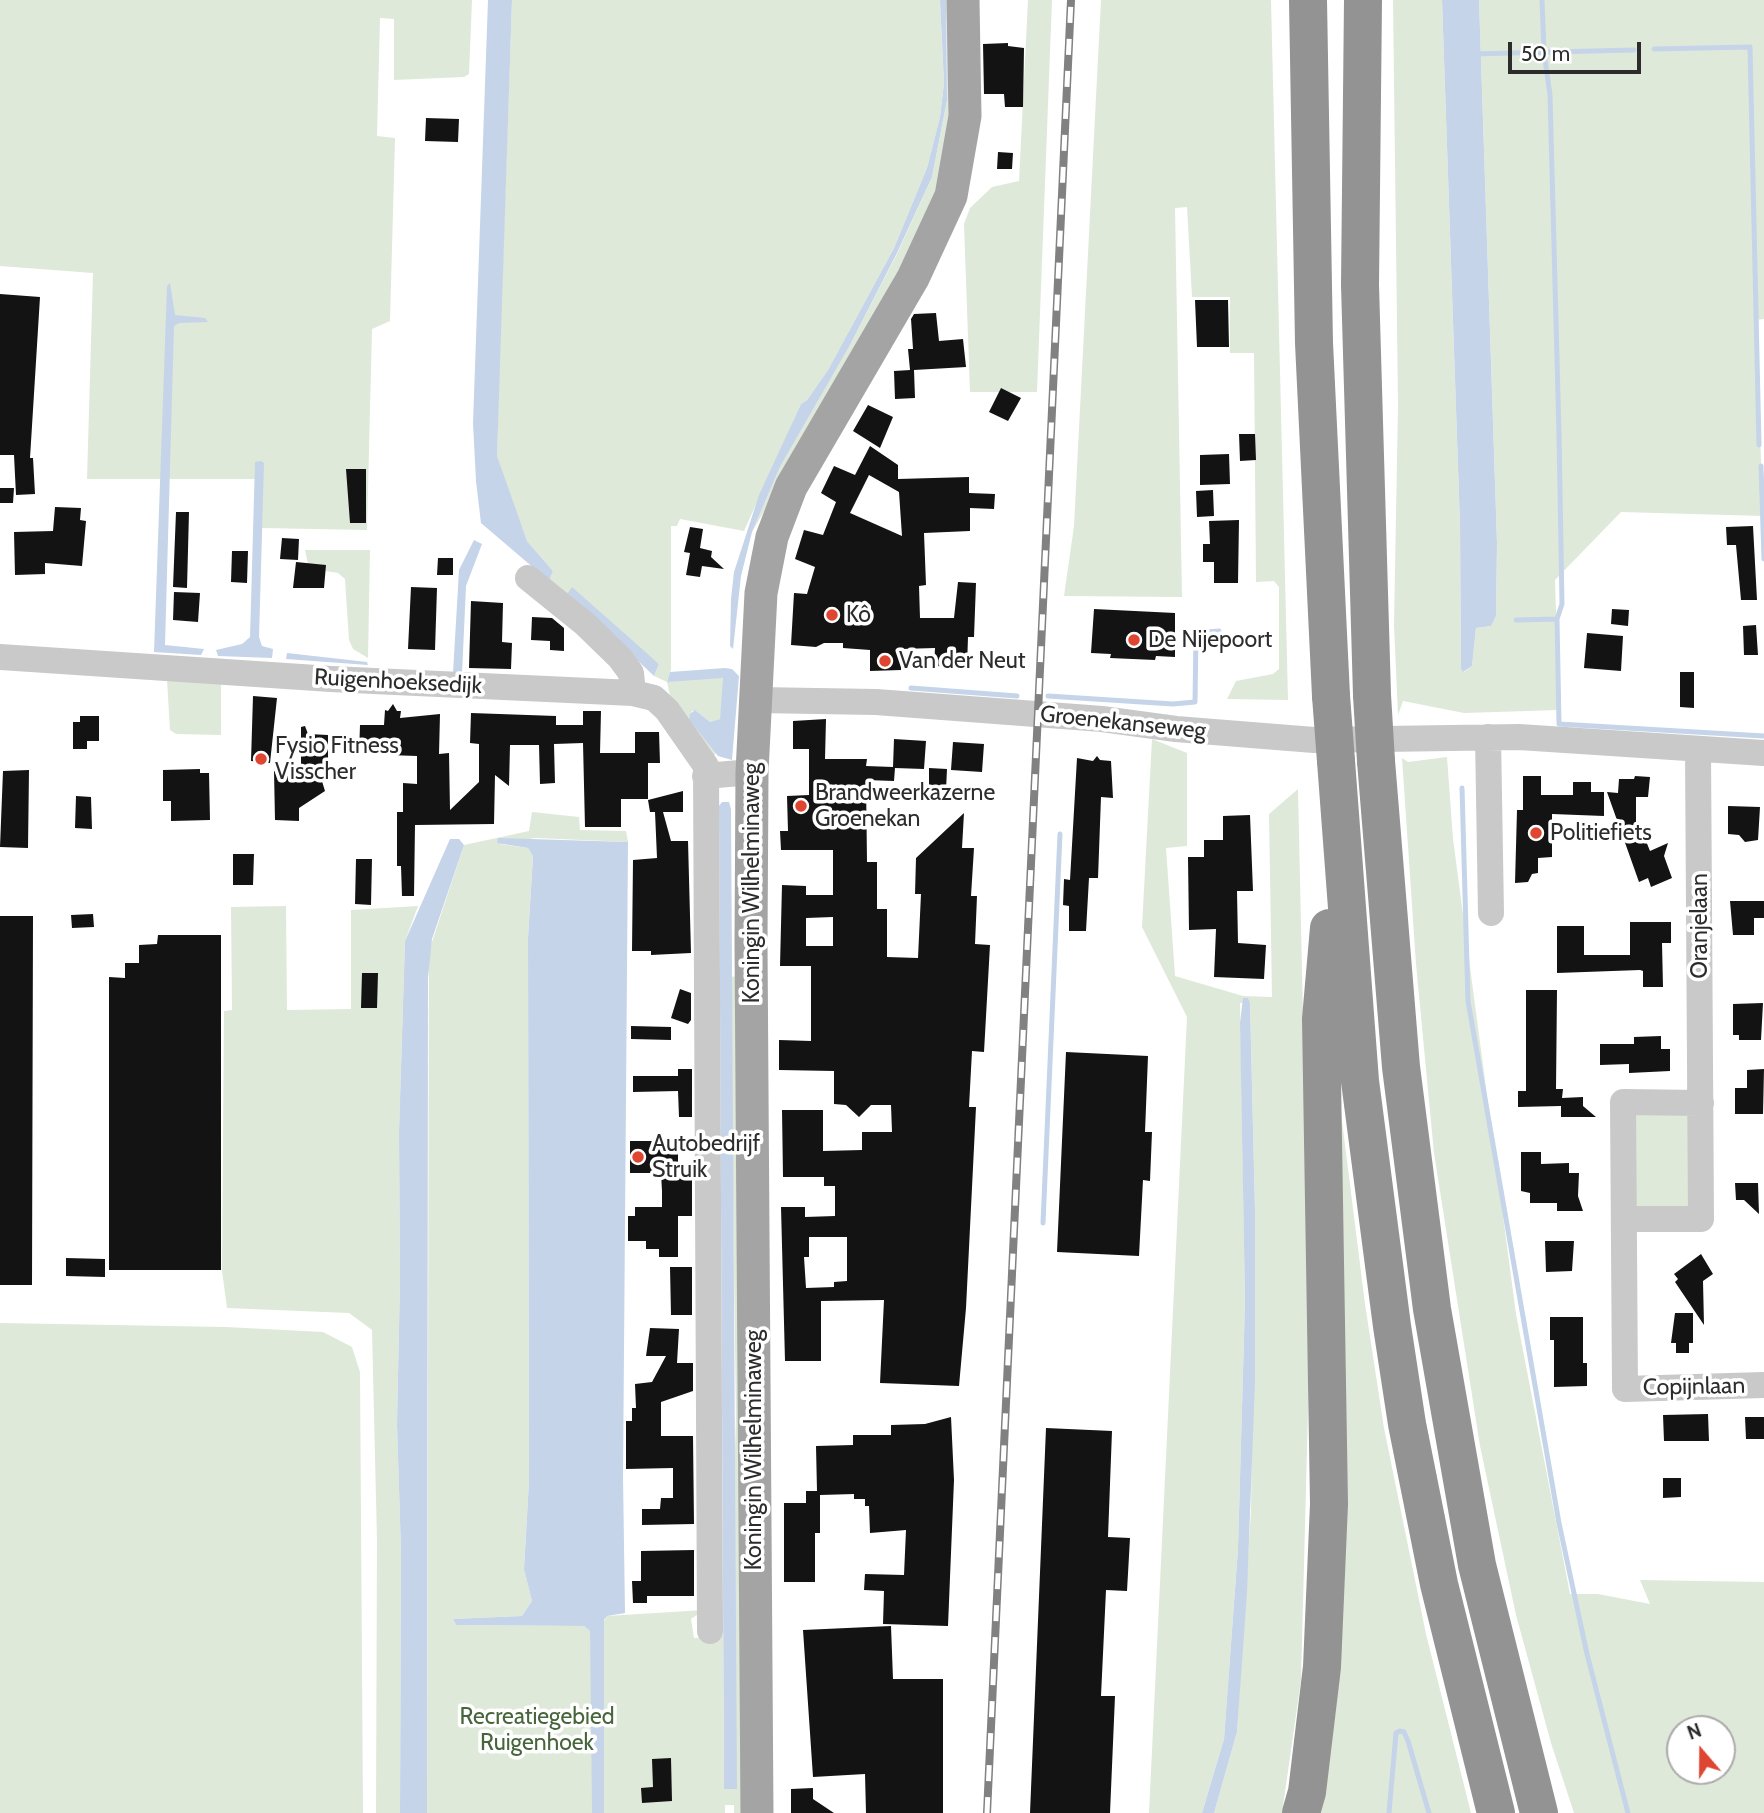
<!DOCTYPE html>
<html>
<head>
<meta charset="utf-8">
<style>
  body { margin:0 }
  #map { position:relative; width:1764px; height:1813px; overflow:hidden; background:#fff; font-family:Cabin,sans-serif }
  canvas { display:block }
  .north { position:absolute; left:1666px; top:1715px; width:70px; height:70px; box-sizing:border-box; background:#fff; border:2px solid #ababab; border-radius:50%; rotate:340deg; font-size:19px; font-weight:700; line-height:28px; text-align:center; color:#2c2c2c }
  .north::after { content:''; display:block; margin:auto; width:24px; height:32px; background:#df4631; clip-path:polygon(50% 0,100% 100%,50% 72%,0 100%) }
  .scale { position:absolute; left:1508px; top:42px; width:133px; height:32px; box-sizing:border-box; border:4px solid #2c2c2c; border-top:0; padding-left:9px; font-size:21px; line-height:24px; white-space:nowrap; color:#2c2c2c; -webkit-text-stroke:5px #fff; paint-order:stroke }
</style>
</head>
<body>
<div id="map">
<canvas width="1764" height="1813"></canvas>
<div class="north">N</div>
<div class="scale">50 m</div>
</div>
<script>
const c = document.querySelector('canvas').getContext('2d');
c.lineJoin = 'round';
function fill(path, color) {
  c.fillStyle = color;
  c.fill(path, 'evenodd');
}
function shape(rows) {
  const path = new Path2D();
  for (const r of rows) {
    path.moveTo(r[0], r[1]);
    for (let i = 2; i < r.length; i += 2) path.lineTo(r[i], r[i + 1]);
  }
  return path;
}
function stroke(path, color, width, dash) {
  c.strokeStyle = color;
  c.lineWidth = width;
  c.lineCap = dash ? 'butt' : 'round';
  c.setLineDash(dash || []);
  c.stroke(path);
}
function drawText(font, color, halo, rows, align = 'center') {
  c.font = font + ' Cabin,sans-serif';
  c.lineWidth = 7;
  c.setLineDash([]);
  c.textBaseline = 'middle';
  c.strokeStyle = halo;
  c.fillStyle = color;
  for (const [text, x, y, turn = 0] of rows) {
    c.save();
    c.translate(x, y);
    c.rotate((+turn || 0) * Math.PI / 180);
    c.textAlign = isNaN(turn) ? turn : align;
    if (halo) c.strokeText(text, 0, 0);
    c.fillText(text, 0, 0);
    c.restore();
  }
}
fill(shape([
  [0,0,472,0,469,74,464,77,394,80,394,19,380,18,377,136,395,138,390,321,372,329,367,530,261,528,260,479,87,479,93,273,0,266],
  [512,0,940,0,944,83,940,117,927,168,894,248,828,370,807,400,801,404,744,531,680,519,677,526,671,526,671,670,667,681,721,677,725,680,720,719,710,722,696,711,692,711,689,720,716,753,711,759,670,696,667,682,654,676,659,664,623,634,549,581,553,571,527,541,501,473,497,456,498,402],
  [946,0,951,0,956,102,941,183,878,316,752,532,780,467,849,347,898,252,932,177,947,100],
  [1028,0,1052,0,1037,392,970,392,964,224,970,208,992,187,1019,181],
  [1101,0,1271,0,1288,700,1227,699,1236,681,1273,674,1279,669,1279,587,1274,581,1256,582,1254,353,1230,353,1230,297,1192,297,1187,207,1175,208,1182,597,1064,596,1074,526],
  [1393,0,1442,0,1460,525,1461,669,1464,672,1472,666,1476,628,1491,626,1496,616,1497,543,1479,0,1764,0,1764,319,1756,320,1763,516,1621,512,1555,580,1559,710,1464,713,1403,701,1398,715,1394,625,1398,405],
  [305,550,370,550,368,658,353,649,349,640,345,579,338,573,319,570,308,564],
  [221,676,221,735,176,734,170,730,167,680],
  [1152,739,1187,753,1187,846,1166,848,1175,976,1243,996,1272,997,1269,814,1298,789,1310,1333,1301,1680,1282,1813,1214,1813,1237,1732,1251,1510,1255,1211,1250,1003,1240,1003,1245,1302,1238,1549,1224,1739,1202,1813,1149,1813,1187,1017,1142,927],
  [1447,757,1453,839,1516,1314,1570,1594,1598,1594,1650,1604,1640,1580,1764,1582,1764,1813,1574,1813,1551,1743,1516,1615,1480,1446,1434,1153,1416,964,1402,758,1408,762],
  [1680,1729,1722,1729,1722,1771,1680,1771],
  [532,812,579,817,580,830,626,831,628,842,535,838,500,844,528,848,533,855,528,938,529,1481,524,1568,532,1601,522,1616,453,1619,456,1625,584,1626,590,1631,590,1646,607,1616,704,1610,691,1619,694,1638,723,1635,724,1788,736,1418,730,977,738,976,749,1813,734,1813,734,1805,725,1805,725,1813,427,1813,429,951,464,845,529,831],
  [286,906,287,1010,351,1009,351,910,418,906,405,941,399,1132,400,1281,397,1424,401,1552,400,1813,376,1813,377,1540,372,1330,349,1313,227,1308,222,1271,224,1011,232,1010,231,907],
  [1340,1105,1365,1304,1384,1428,1426,1634,1471,1813,1321,1813,1330,1748],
  [1634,1112,1690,1112,1690,1206,1635,1206],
  [0,1323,226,1327,323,1332,352,1347,360,1372,363,1813,0,1813]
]), '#dfe9d9');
fill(shape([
  [488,0,512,0,497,456,527,541,553,571,549,581,481,523,476,481,473,423],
  [940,0,946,0,947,100,932,177,897,253,849,347,780,467,752,532,741,576,733,649,730,646,731,599,734,572,759,495,801,404,807,400,828,370,894,248,927,168,940,117,944,83],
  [1442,0,1479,0,1497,543,1496,616,1491,626,1476,628,1472,666,1463,672,1461,669,1460,525],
  [170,283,175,315,205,318,208,322,179,323,174,326,165,645,204,649,201,655,154,652,167,286],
  [261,461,264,463,259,637,262,646,273,649,272,658,218,656,216,650,242,644,250,637,255,462],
  [474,540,482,544,466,586,462,674,453,673,459,570],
  [572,587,659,664,654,676,567,594],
  [287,653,367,662,368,665,286,659],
  [725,668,732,669,739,676,732,760,718,756,689,720,690,714,695,710,710,722,720,719,723,678,667,682,670,672],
  [722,802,729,802,731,809,737,1789,724,1789,719,806],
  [498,838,628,842,623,1476,625,1613,607,1616,604,1620,604,1813,592,1813,590,1631,584,1626,456,1625,453,1619,522,1616,532,1601,524,1569,529,1481,528,938,533,856,528,848,497,843],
  [450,839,459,839,464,845,432,939,428,978,427,1813,400,1813,401,1552,397,1424,400,1281,399,1132,405,941],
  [1243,998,1248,998,1250,1003,1255,1211,1255,1382,1247,1593,1237,1732,1214,1813,1202,1813,1224,1739,1238,1549,1245,1302,1240,1023]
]), '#c5d4e9');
stroke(shape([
  [1542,0,1544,52,1550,95,1559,434,1562,604,1557,619],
  [1654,49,1750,47,1759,445],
  [1472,54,1634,50],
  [1761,466,1764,559],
  [1516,620,1557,619,1559,724,1764,736],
  [911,688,1017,696],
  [1048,696,1173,704,1195,702,1196,633,1219,631],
  [1462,788,1468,1001,1559,1523,1587,1654,1628,1813],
  [1043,1223,1060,834],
  [1389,1813,1396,1733,1400,1731,1404,1732,1408,1741,1429,1813]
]), '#c5d4e9', 5);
fill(shape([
  [1008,43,1008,46,1024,48,1023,107,1005,107,1004,94,984,94,983,44],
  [426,118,459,119,458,142,425,141],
  [998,152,1013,153,1012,169,997,169],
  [0,294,40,297,30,458,33,458,35,494,16,495,14,455,0,455],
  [1195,300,1228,300,1229,347,1197,347],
  [936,313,939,341,963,339,966,367,914,370,915,398,895,399,894,371,910,370,908,349,913,349,911,319,914,314],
  [1001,388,1021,398,1008,421,989,412],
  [868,405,893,417,880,448,853,431],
  [1239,434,1255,434,1256,460,1240,461],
  [870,446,898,465,898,479,969,477,969,493,995,494,994,509,970,508,970,531,924,533,926,585,919,586,920,618,954,618,958,582,976,583,974,637,968,637,967,667,934,666,935,648,901,649,901,670,870,671,870,650,843,648,843,643,824,643,816,647,791,645,794,593,807,594,815,567,795,559,804,530,823,535,836,502,821,493,834,466,855,475],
  [869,475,899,492,902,536,850,513],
  [1229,454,1230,484,1200,485,1200,455],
  [346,469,366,469,366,523,350,523],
  [0,488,14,488,13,503,0,503],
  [1213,490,1214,516,1197,517,1196,491],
  [55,507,81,508,80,520,86,521,82,566,45,563,45,574,15,575,14,532,53,531],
  [176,512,189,512,187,588,173,587],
  [1239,520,1238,583,1214,583,1214,562,1203,562,1203,544,1210,544,1209,521],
  [1753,526,1757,600,1741,600,1736,545,1727,545,1726,527],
  [690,527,703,529,700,548,712,551,711,557,724,569,702,566,700,577,686,575,690,553,684,552],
  [282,538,299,539,298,560,280,559],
  [232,551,248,551,247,583,231,582],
  [438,558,453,558,453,575,437,575],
  [296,562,326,565,324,588,293,588],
  [411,587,437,588,435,650,408,649],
  [174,592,200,593,198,622,173,620],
  [471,601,503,603,502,642,512,643,511,669,469,668],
  [1094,609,1175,613,1175,657,1156,656,1155,660,1110,658,1111,654,1091,653],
  [1612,609,1629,610,1628,626,1611,624],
  [532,617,552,618,564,628,564,651,550,650,550,641,531,640],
  [1756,625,1758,655,1744,655,1743,626],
  [1587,633,1623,636,1621,671,1584,668],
  [1680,672,1694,672,1694,708,1680,707],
  [253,696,277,698,270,763,251,761],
  [393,704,397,711,401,711,400,718,440,714,439,754,449,753,450,810,479,782,479,744,470,743,471,713,556,716,556,725,583,725,583,711,601,711,600,753,635,753,635,732,659,732,660,763,648,763,648,799,621,799,621,827,585,827,583,743,554,744,555,783,540,784,539,745,510,745,509,786,495,775,494,824,415,825,414,896,402,896,401,866,397,866,397,812,403,812,403,783,417,784,417,756,359,754,360,725,384,725,385,710,388,711],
  [80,716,99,716,99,741,87,741,87,749,73,749,73,722,80,722],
  [826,719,825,759,867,759,866,766,893,767,894,739,926,741,924,769,895,768,894,781,866,780,867,862,877,862,877,909,887,909,887,957,918,958,921,894,915,894,916,858,964,813,962,848,974,848,971,896,977,896,975,944,990,945,984,1052,972,1051,969,1107,976,1107,966,1308,959,1386,880,1383,884,1300,821,1301,821,1361,785,1361,781,1207,805,1207,805,1217,835,1216,835,1186,824,1186,824,1177,783,1177,782,1110,823,1110,823,1151,862,1150,862,1132,892,1132,891,1105,871,1105,859,1117,846,1105,834,1104,834,1071,779,1070,779,1040,811,1041,811,966,780,966,782,885,806,886,806,895,833,895,833,850,781,850,780,831,788,831,787,796,809,795,809,749,793,749,793,721],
  [833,917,833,946,806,946,806,918],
  [809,1237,847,1237,847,1281,834,1282,834,1287,806,1288,804,1257,809,1257],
  [305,726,308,734,328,735,328,765,317,765,325,791,299,808,299,821,275,820,274,771,301,771,301,727],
  [953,742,984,744,982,772,951,770],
  [1097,756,1100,760,1111,761,1113,798,1101,797,1098,878,1089,878,1086,931,1069,931,1069,906,1063,905,1064,879,1070,880,1077,758,1093,761],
  [929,768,947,769,946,790,929,790],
  [200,769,200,773,209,773,210,820,171,821,171,801,163,801,163,770],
  [29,770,28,848,0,847,3,771],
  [1523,776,1541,776,1541,795,1573,795,1573,782,1591,782,1591,792,1604,792,1604,816,1552,814,1552,857,1538,858,1538,873,1532,874,1528,882,1515,883,1517,810,1523,810],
  [1635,776,1650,777,1648,797,1636,797,1636,839,1644,836,1650,851,1668,843,1664,856,1672,878,1651,887,1648,878,1639,882,1607,792,1618,793,1619,779,1634,779],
  [683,791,683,812,663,812,671,841,688,841,691,953,651,955,651,951,632,951,633,860,657,858,655,812,650,812,648,800],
  [76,796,91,797,92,829,75,828],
  [1728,806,1760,807,1758,840,1745,842,1739,835,1728,834],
  [1250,815,1253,891,1237,891,1238,943,1266,945,1264,979,1214,977,1216,929,1189,930,1188,857,1204,857,1204,840,1223,840,1223,816],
  [233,854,254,854,253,885,233,885],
  [356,859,372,859,371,905,355,904],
  [1730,901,1764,901,1764,918,1754,918,1754,935,1733,935],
  [93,914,94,927,72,928,71,915],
  [0,916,33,916,32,1285,0,1285],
  [1630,922,1671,922,1671,943,1662,943,1663,987,1643,987,1643,971,1640,970,1557,973,1557,926,1584,926,1584,955,1630,955],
  [158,935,221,935,221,1270,109,1270,109,977,125,978,125,963,139,963,139,945,157,944],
  [362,973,378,973,377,1008,361,1008],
  [680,989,691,993,691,1020,688,1024,671,1018],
  [1526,990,1557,990,1556,1089,1563,1089,1562,1098,1583,1097,1583,1106,1596,1117,1561,1117,1561,1106,1518,1107,1518,1091,1526,1091],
  [1763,1003,1761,1040,1739,1040,1739,1035,1733,1035,1733,1004],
  [631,1026,671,1027,671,1040,631,1039],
  [1661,1036,1661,1049,1670,1049,1670,1071,1629,1073,1629,1064,1600,1065,1600,1044,1634,1044,1634,1037],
  [1066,1052,1148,1056,1145,1132,1152,1132,1150,1181,1143,1180,1139,1256,1057,1252],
  [678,1069,692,1069,692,1117,679,1117,678,1091,633,1092,633,1076,678,1076],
  [1764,1069,1763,1114,1735,1114,1735,1088,1747,1088,1747,1070],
  [630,1141,678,1141,678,1167,692,1167,692,1216,678,1216,678,1257,659,1257,659,1249,646,1249,646,1241,628,1241,628,1216,635,1216,635,1207,662,1207,662,1191,661,1173,630,1173],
  [1521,1152,1541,1152,1541,1164,1569,1163,1569,1173,1579,1173,1578,1196,1583,1211,1557,1211,1557,1203,1530,1203,1530,1193,1521,1191],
  [1735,1183,1758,1183,1759,1214,1744,1200,1736,1200],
  [1545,1241,1574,1241,1572,1271,1546,1272],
  [1701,1254,1713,1274,1703,1281,1704,1325,1675,1282,1678,1279,1674,1274],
  [66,1258,105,1259,105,1277,66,1276],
  [670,1267,692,1267,692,1315,671,1315],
  [1675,1313,1693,1313,1693,1343,1689,1343,1689,1353,1676,1353,1676,1343,1671,1343],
  [1550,1317,1583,1317,1583,1363,1587,1363,1587,1386,1554,1387,1554,1340,1550,1340],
  [650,1328,679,1329,677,1363,693,1363,693,1391,661,1402,661,1436,693,1436,694,1524,642,1525,642,1509,660,1509,661,1498,673,1498,673,1468,626,1469,626,1421,632,1421,632,1408,636,1408,635,1384,652,1382,666,1356,646,1356],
  [1708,1414,1709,1441,1664,1441,1663,1415],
  [951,1417,954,1480,948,1626,883,1624,884,1591,864,1590,865,1574,904,1575,906,1530,870,1533,869,1506,865,1506,865,1499,854,1499,854,1494,820,1495,820,1533,815,1533,815,1582,784,1582,784,1503,806,1503,806,1491,817,1491,816,1446,853,1445,853,1435,891,1435,891,1425,925,1424],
  [1745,1417,1764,1417,1764,1439,1746,1439],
  [1046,1428,1112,1431,1108,1537,1130,1538,1127,1591,1106,1590,1101,1696,1115,1696,1110,1813,1030,1813],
  [1663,1478,1681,1478,1681,1497,1663,1498],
  [694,1550,694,1596,647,1596,647,1603,633,1603,632,1581,641,1581,641,1551],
  [891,1626,893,1679,943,1679,943,1813,866,1813,865,1774,813,1777,803,1630],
  [671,1758,672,1801,642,1803,641,1788,653,1787,652,1759],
  [813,1788,813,1799,834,1813,791,1813,791,1789]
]), '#131313');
stroke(shape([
  [528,578,585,624,620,658,631,673,633,693],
  [0,657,331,679,633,693,654,698,667,710,706,766,710,1631],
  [757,700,876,702,1102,719,1176,729,1314,740,1519,737,1764,753],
  [1488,737,1491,913],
  [705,776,752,772],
  [1701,1103,1623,1102,1625,1389,1764,1385],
  [1624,1219,1701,1219,1698,750]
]), '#c9c9c9', 26);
stroke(shape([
  [757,1813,751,943,752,772,761,593,772,537,791,487,913,278,951,196,965,116,963,0]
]), '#a4a4a4', 33);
stroke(shape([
  [1308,0,1314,343,1331,696],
  [1363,0,1360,285,1372,695],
  [1336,761,1360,1081,1392,1326,1407,1424,1439,1584,1496,1813],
  [1376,761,1401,1067,1432,1309,1477,1565,1539,1813],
  [1301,1813,1307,1792,1322,1667,1329,1504,1321,1019,1329,928]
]), '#939393', 38);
const rail = shape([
  [987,1813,1071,0]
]);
stroke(rail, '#818181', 8);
stroke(rail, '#fff', 5, [16]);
stroke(shape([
  [1372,695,1376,761],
  [1331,696,1336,761]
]), '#939393', 38);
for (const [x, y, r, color] of [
  [832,615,7,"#df4631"],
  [1134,640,7,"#df4631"],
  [885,661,7,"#df4631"],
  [261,759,7,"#df4631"],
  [801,806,7,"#df4631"],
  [1536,833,7,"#df4631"],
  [638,1157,7,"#df4631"]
]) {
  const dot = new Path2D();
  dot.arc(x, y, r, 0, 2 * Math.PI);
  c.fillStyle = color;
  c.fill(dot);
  stroke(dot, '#fff', 2.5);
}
drawText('23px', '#2c2c2c', '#fff', [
  ["Kô",846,615],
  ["De Nijepoort",1148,640],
  ["Van der Neut",899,661],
  ["Fysio Fitness",275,746],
  ["Visscher",275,772],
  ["Brandweerkazerne",815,793],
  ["Groenekan",815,819],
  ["Politiefiets",1550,833],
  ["Autobedrijf",652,1144],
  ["Struik",652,1170]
], 'left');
drawText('23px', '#2c2c2c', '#fff', [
  ["Ruigenhoeksedijk",398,682,3],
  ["Groenekanseweg",1123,723,6],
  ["Koningin Wilhelminaweg",752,883,-90],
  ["Oranjelaan",1700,926,-90],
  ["Copijnlaan",1694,1387,-1],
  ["Koningin Wilhelminaweg",754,1450,-90]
]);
drawText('23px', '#47653b', '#fff', [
  ["Recreatiegebied",537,1717],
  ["Ruigenhoek",537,1743]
]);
</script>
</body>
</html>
